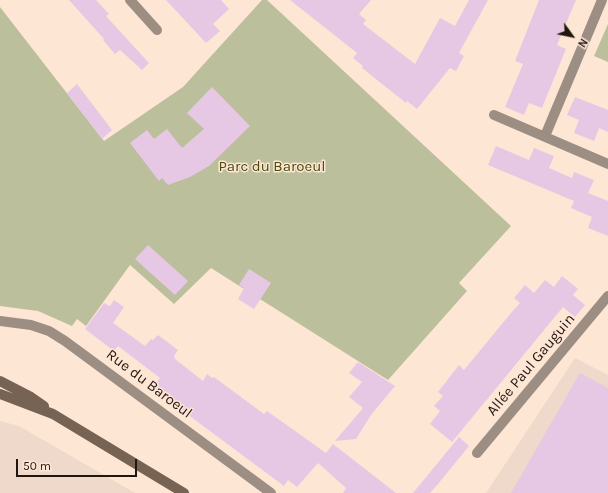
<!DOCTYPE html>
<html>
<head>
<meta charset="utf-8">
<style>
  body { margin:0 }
  #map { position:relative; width:608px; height:493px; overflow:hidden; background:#fee6d5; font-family:Karla,sans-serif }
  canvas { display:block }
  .north { position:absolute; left:552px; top:16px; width:40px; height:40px; -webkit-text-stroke:3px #fee6d5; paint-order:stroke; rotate:123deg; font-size:11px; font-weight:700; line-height:16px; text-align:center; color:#221710 }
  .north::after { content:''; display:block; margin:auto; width:14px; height:18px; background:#221710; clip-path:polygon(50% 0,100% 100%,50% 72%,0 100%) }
  .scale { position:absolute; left:16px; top:459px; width:121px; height:18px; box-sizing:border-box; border:2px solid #221710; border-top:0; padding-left:5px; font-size:12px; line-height:14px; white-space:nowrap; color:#221710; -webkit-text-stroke:3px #fee6d5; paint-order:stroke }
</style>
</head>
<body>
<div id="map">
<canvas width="608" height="493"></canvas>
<div class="north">N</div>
<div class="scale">50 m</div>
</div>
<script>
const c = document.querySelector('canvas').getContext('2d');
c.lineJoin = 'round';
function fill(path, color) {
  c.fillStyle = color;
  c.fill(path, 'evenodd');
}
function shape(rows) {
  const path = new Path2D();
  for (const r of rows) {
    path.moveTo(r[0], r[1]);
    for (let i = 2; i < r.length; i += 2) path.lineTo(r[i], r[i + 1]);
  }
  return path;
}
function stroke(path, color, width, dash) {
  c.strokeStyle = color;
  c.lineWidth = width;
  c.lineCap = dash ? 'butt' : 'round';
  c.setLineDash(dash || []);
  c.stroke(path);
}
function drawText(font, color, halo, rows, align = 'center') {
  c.font = font + ' Karla,sans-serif';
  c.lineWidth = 3;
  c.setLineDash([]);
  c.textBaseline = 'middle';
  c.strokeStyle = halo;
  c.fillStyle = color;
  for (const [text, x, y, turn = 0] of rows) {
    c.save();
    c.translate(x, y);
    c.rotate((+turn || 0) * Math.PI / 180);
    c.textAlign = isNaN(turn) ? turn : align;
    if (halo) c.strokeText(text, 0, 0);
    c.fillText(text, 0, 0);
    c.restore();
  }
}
fill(shape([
  [575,358,608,375,608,493,486,493],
  [0,421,19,426,135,493,0,493]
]), '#eed9cb');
fill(shape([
  [262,0,267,0,511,226,459,283,467,291,388,380,211,268,174,304,130,265,86,326,77,319,72,326,38,311,0,306,0,7,104,141,183,87],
  [608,24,608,62,594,56]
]), '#bcbf9b');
fill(shape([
  [69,0,96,0,109,14,106,16,149,63,142,70,120,50,115,54,103,40,104,39],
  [166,0,221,0,229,9,213,24,220,31,206,43],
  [290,0,371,0,359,14,366,20,363,24,415,64,440,18,455,26,469,0,488,0,459,53,464,56,456,71,450,68,417,109,407,101,406,103,362,68,363,66,353,58,357,53],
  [539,0,576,0,557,45,566,49,542,108,529,103,524,115,505,107,523,64,515,61],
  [77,84,112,130,102,139,67,93],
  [212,87,250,126,209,166,190,177,168,185,162,178,159,181,130,143,147,130,154,139,167,129,182,148,204,129,187,113],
  [575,97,608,110,608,132,599,128,594,141,574,133,579,120,567,115],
  [496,146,529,160,534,148,554,156,549,168,572,178,574,172,594,180,588,193,608,201,608,236,588,228,592,217,571,208,574,201,488,165],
  [148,245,188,281,175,295,135,259],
  [249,269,271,283,254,309,238,299,244,288,239,285],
  [562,276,578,289,573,295,585,305,575,317,563,307,452,442,430,424,440,411,434,406,443,396,438,392,459,365,464,370,511,313,520,303,514,298,525,285,534,293,545,280,554,287],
  [114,300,124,307,113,323,145,346,151,339,153,340,158,335,178,350,174,356,175,359,203,381,207,374,212,378,214,377,264,414,267,411,326,453,333,444,396,493,343,493,346,488,318,463,297,487,288,480,284,486,152,388,160,378,118,346,114,351,85,329,104,303,110,306],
  [358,362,395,386,371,415,356,439,335,441,363,408,349,397,362,382,349,373],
  [580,373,608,388,608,493,511,493],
  [459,437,469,446,438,484,430,493,413,493]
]), '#e6c8e5');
stroke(shape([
  [130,0,157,30],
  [494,115,608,164],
  [545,136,602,0],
  [0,321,31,325,49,331,65,341,271,493],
  [477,453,608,296]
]), '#9d8e84', 10);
stroke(shape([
  [0,381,31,397,44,406],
  [0,394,53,414,184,493]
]), '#776354', 10);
drawText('15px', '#494a0b', '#fee6d5', [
  ["Parc du Baroeul",272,167]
]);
drawText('15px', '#221710', '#fee6d5', [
  ["Allée Paul Gauguin",531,365,-50],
  ["Rue du Baroeul",149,384,37]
]);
</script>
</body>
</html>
